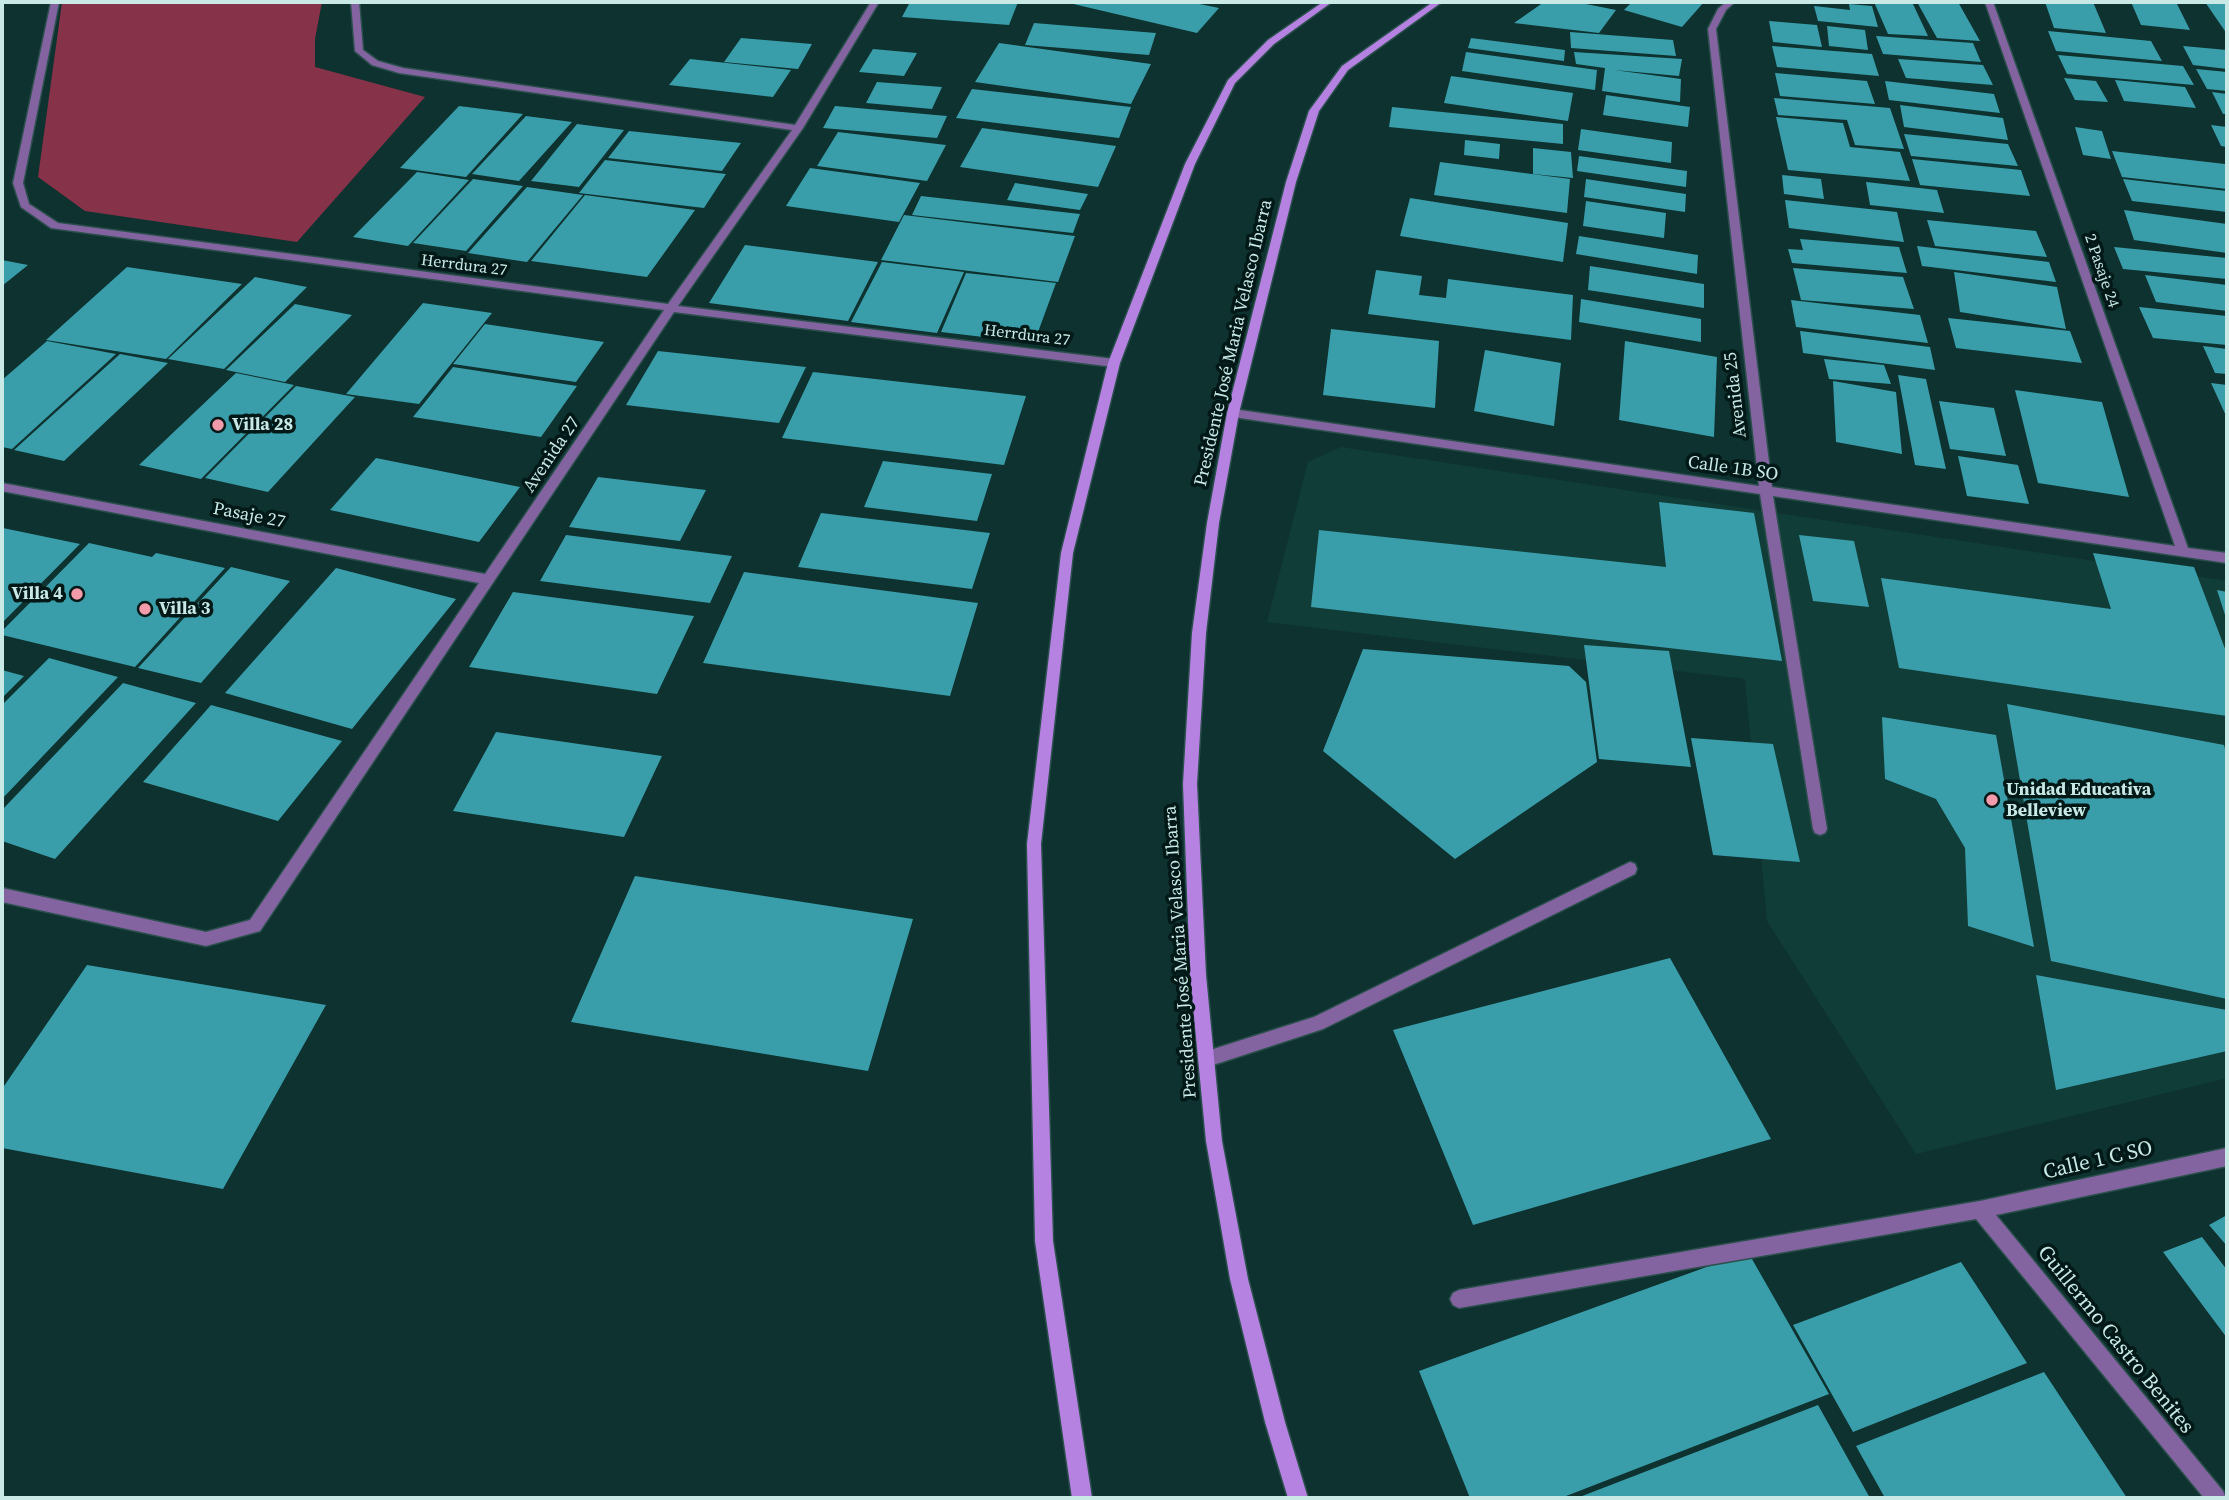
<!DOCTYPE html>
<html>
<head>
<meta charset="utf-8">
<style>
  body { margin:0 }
  #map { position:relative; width:2229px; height:1500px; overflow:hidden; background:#0d322f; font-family:"Source Serif 4",serif }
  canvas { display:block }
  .frame { position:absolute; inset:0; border:4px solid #c8e9e5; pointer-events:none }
</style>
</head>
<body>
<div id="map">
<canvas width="2229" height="1500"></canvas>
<div class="frame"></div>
</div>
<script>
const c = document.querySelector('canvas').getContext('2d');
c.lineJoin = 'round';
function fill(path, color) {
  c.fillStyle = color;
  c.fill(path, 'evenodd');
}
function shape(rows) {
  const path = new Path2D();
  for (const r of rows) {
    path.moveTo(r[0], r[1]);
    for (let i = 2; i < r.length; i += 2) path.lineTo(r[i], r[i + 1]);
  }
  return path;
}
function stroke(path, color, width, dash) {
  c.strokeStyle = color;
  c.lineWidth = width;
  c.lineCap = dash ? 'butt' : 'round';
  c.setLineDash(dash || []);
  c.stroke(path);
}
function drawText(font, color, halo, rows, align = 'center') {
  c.font = font + ' "Source Serif 4",serif';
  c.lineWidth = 7;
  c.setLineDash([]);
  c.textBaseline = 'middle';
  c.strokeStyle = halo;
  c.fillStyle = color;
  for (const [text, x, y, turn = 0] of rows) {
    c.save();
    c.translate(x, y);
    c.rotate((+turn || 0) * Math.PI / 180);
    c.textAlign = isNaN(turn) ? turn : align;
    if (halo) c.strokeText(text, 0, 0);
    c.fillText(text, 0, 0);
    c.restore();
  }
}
fill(shape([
  [1341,447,2227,581,2227,1078,1916,1154,1767,921,1745,679,1267,622,1308,462]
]), '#113d39');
fill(shape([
  [62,2,322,2,315,39,315,67,425,97,297,242,85,211,38,177]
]), '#863248');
fill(shape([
  [910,2,1018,2,1009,25,902,17],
  [1190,2,1219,8,1197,33,1069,3],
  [1544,2,1576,2,1616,10,1599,33,1514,23],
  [1632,2,1704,2,1682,27,1624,10],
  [1874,2,1912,2,1928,36,1888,34],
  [1917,2,1958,2,1980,41,1937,38],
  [2045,2,2093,2,2106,33,2054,28],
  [2131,2,2176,2,2190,30,2141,25],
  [2205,2,2227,2,2227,34],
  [1849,4,1872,6,1878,27,1818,21,1814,6,1850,10],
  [1769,21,1817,25,1822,47,1773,42],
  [1034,23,1156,33,1149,55,1025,45],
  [1827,26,1865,30,1868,50,1829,46],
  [2048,31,2151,41,2162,61,2056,51],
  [1570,32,1673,40,1676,56,1571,48],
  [1876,36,1973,43,1981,62,1883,54],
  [741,38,812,44,798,69,724,62],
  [1471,38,1565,50,1564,61,1468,48],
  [999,43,1151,64,1131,104,975,82],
  [1772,46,1872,54,1879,76,1777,67],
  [2183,46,2227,50,2227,69,2193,65],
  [873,49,917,53,904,76,859,72],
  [1466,52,1597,70,1595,90,1462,71],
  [1574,52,1682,59,1679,76,1614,70,1681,79,1680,102,1602,91,1605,68,1576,64],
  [2058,55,2183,66,2194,85,2067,74],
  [690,59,791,70,773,97,669,85],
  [1898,59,1983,65,1993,85,1906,78],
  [2196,69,2227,72,2227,91,2207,89],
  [1775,73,1867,81,1875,104,1780,96],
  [1451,76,1573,93,1568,121,1444,103],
  [2064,78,2096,81,2108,102,2075,100],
  [2115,80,2185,87,2196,108,2124,101],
  [1885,81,1994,94,2000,113,1889,100],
  [877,82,942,87,932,109,866,103],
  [972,89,1131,107,1119,138,956,118],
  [2212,92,2227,94,2227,114,2223,114],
  [1606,95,1690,107,1688,127,1603,115],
  [1774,98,1890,108,1904,149,1855,145,1847,120,1778,115],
  [1900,105,2003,118,2008,140,1904,127],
  [459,106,523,114,466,177,400,168],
  [835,106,947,116,937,138,823,128],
  [1392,107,1563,124,1563,144,1389,127],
  [526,116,572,122,519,181,472,174],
  [1776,117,1843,123,1850,147,1900,152,1910,181,1788,170],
  [577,124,624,130,579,187,531,181],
  [2211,125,2227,127,2227,147,2221,146],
  [2075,127,2102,131,2111,159,2083,155],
  [982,128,1116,146,1098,187,960,167],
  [1581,129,1672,142,1671,163,1578,150],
  [629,131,741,143,722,171,608,158],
  [838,132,946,145,927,181,817,166],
  [1904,134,2008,144,2018,166,1911,156],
  [1465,140,1500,144,1499,159,1464,155],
  [1533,148,1571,152,1573,178,1533,174],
  [2112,151,2225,164,2227,189,2122,177],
  [1579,156,1687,171,1686,187,1577,171],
  [1912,159,2021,170,2030,196,1920,185],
  [605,160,726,174,704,208,579,193],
  [1440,162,1570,179,1567,213,1434,195],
  [810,168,920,183,899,222,786,206],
  [417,172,469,180,408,246,353,237],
  [1782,175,1821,179,1824,199,1784,194],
  [473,179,523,186,466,251,413,243],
  [1586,179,1686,194,1685,212,1584,197],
  [2123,179,2227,191,2227,212,2132,201],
  [1866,182,1937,190,1944,213,1870,205],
  [1015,183,1088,194,1080,210,1007,200],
  [527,187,583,195,527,262,468,253],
  [585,195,695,210,647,277,531,261],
  [921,196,1080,214,1073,233,912,215],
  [1410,198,1568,223,1563,262,1400,236],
  [1785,200,1897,212,1904,242,1789,228],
  [1586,201,1666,213,1664,238,1583,226],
  [2124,210,2227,224,2227,253,2134,240],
  [904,215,1075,236,1058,282,881,260],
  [1927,220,2036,231,2047,257,1935,246],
  [1579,236,1698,255,1697,274,1576,254],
  [1800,239,1899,247,1907,273,1792,263,1788,249,1803,250],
  [745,245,878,262,848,321,709,303],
  [1917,246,2049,262,2056,282,1922,266],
  [2114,247,2227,258,2227,279,2123,269],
  [2,260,28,265,2,286],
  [882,262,964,272,937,333,851,322],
  [1590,266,1704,284,1704,308,1588,290],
  [127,267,242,284,166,359,46,340],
  [1793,268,1903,277,1914,309,1801,300],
  [1376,270,1422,276,1419,295,1446,298,1448,279,1573,295,1571,340,1368,314],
  [1954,272,2057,287,2066,329,1960,312],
  [966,273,1056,283,1034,343,941,332],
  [2145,275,2227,285,2227,311,2156,302],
  [255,277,307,287,224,369,168,359],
  [1581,299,1701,319,1701,342,1579,322],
  [1791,300,1920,315,1928,343,1796,327],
  [423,303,492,313,419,404,346,394],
  [295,304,352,315,285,382,226,370],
  [2139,307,2227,316,2227,345,2153,338],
  [1948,318,2070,331,2082,363,1956,348],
  [485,324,604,342,576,382,453,364],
  [1331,329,1439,341,1435,408,1323,395],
  [1800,331,1930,347,1935,370,1803,353],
  [47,341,116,354,12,449,2,447,2,380],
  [1625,341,1717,357,1714,437,1619,420],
  [2203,346,2227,349,2227,374,2215,373],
  [1485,350,1561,363,1554,426,1474,411],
  [658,351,806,367,779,423,626,405],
  [120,354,168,363,64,461,14,450],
  [1824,359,1884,365,1891,384,1829,379],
  [453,367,577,386,541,437,413,417],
  [813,372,1026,396,1004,465,782,438],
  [236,373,294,385,201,479,139,465],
  [1898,375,1926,379,1946,469,1915,465],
  [1833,381,1896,392,1902,454,1836,442],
  [2211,383,2227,385,2227,418],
  [296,386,355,397,268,492,205,478],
  [2015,390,2102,402,2129,497,2038,483],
  [1939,401,1994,408,2006,456,1950,449],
  [1958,456,2018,465,2029,504,1967,496],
  [376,458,520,487,479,542,330,510],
  [883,461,992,474,977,521,864,507],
  [598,477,706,490,680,541,569,527],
  [1659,502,1754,513,1782,661,1311,607,1319,530,1666,567],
  [821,513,990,533,972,589,798,567],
  [3,528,80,544,2,623,2,529],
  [566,535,732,556,710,603,540,581],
  [1799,535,1854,541,1869,607,1813,601],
  [89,543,152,557,156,553,225,568,135,667,2,635,2,631],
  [2093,553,2194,567,2227,654,2227,716,1899,668,1881,578,2111,609],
  [231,567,290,581,201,683,138,668],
  [336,568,456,599,352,729,225,693],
  [744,572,978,603,950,696,703,663],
  [2217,590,2227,592,2227,621],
  [513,592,694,616,657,694,469,667],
  [1584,645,1669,651,1691,767,1599,759],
  [1363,649,1569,666,1586,682,1597,762,1455,859,1323,751],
  [49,658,118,677,2,799,2,705],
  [2,670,24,676,2,698],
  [123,683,196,703,55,859,2,841,2,810],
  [2007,704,2224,745,2227,757,2227,999,2051,961],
  [211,705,342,741,278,821,143,782],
  [1882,717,1996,735,2034,947,1968,926,1965,848,1936,799,1885,779],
  [496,732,662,756,624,837,453,811],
  [1691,738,1773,744,1800,862,1713,855],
  [635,876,913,919,868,1071,571,1022],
  [1670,958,1771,1139,1473,1225,1393,1030],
  [87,965,326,1005,223,1189,2,1148,2,1089],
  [2036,975,2227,1010,2227,1051,2056,1090],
  [2227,1215,2227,1246,2209,1225],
  [2202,1237,2227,1270,2227,1338,2163,1252],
  [1748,1252,1829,1394,1561,1498,1470,1498,1419,1371],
  [1961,1262,2027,1363,1853,1432,1793,1325],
  [2044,1372,2127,1498,1885,1498,1856,1446],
  [1818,1405,1870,1498,1577,1498]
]), '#3a9daa');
const lane = shape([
  [1630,862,1635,864,1637,869,1635,874,1323,1029,1207,1067,1201,1065,1199,1059,1201,1053,1314,1017,1630,862]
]);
const street = shape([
  [51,2,59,2,23,183,29,204,58,223,668,304,792,130,399,73,372,65,355,51,351,2,359,2,363,50,378,61,403,68,795,125,871,2,879,2,803,128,678,306,1114,359,1120,363,1114,367,674,312,260,931,206,946,2,902,2,888,206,932,250,920,479,583,2,491,2,483,485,574,664,310,51,228,21,207,13,183,51,2],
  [1726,2,1735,2,1726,10,1716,29,1772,487,2175,546,1985,2,1993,2,2188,548,2227,553,2227,563,1773,496,1827,829,1825,833,1820,835,1815,833,1813,829,1760,494,1233,417,1227,413,1233,409,1759,486,1708,29,1718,9,1726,2],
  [2227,1148,2227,1166,1996,1215,2223,1491,2226,1498,2204,1498,1976,1219,1459,1308,1453,1305,1450,1299,1453,1293,1459,1290,1980,1201,2227,1148]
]);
const secondary = shape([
  [1323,2,1332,2,1274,44,1235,83,1195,164,1120,363,1073,553,1041,844,1053,1241,1092,1498,1072,1498,1035,1241,1027,844,1061,553,1108,363,1185,164,1228,80,1268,40,1323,2],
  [1433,2,1442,2,1348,70,1319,111,1296,182,1239,413,1219,523,1206,633,1197,784,1206,975,1222,1141,1248,1279,1285,1422,1308,1498,1288,1498,1265,1422,1230,1279,1206,1141,1190,975,1183,784,1192,633,1207,523,1227,413,1286,182,1309,111,1342,66,1433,2]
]);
stroke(lane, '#2b4f4c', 3);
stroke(street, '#2b4f4c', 3);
stroke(secondary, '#2b4f4c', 3);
fill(lane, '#8364a0');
fill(street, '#8364a0');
fill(secondary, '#b582e2');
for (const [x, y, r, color] of [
  [218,425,7,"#f39aab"],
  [77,594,7,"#f39aab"],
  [145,609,7,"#f39aab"],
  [1992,800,7,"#f39aab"]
]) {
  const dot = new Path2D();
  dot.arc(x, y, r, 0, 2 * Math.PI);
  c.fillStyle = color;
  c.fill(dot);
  stroke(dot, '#001917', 2.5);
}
drawText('16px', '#c8e9e5', '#001917', [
  ["Herrdura 27",464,266,7],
  ["2 Pasaje 24",2101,271,71],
  ["Herrdura 27",1027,336,7]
]);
drawText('18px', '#c8e9e5', '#001917', [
  ["Presidente José Maria Velasco Ibarra",1234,343,-77],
  ["Avenida 25",1736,395,-97],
  ["Avenida 27",552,455,-56],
  ["Calle 1B SO",1733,469,8],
  ["Pasaje 27",249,516,11],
  ["Presidente José Maria Velasco Ibarra",1181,952,-94]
]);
drawText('bold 18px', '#c8e9e5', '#001917', [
  ["Villa 28",232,425],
  ["Villa 4",63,594,"right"],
  ["Villa 3",159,609],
  ["Unidad Educativa",2006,790],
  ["Belleview",2006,811]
], 'left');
drawText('21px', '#c8e9e5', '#001917', [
  ["Calle 1 C SO",2098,1161,-13],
  ["Guillermo Castro Benites",2115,1340,51]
]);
</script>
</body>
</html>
